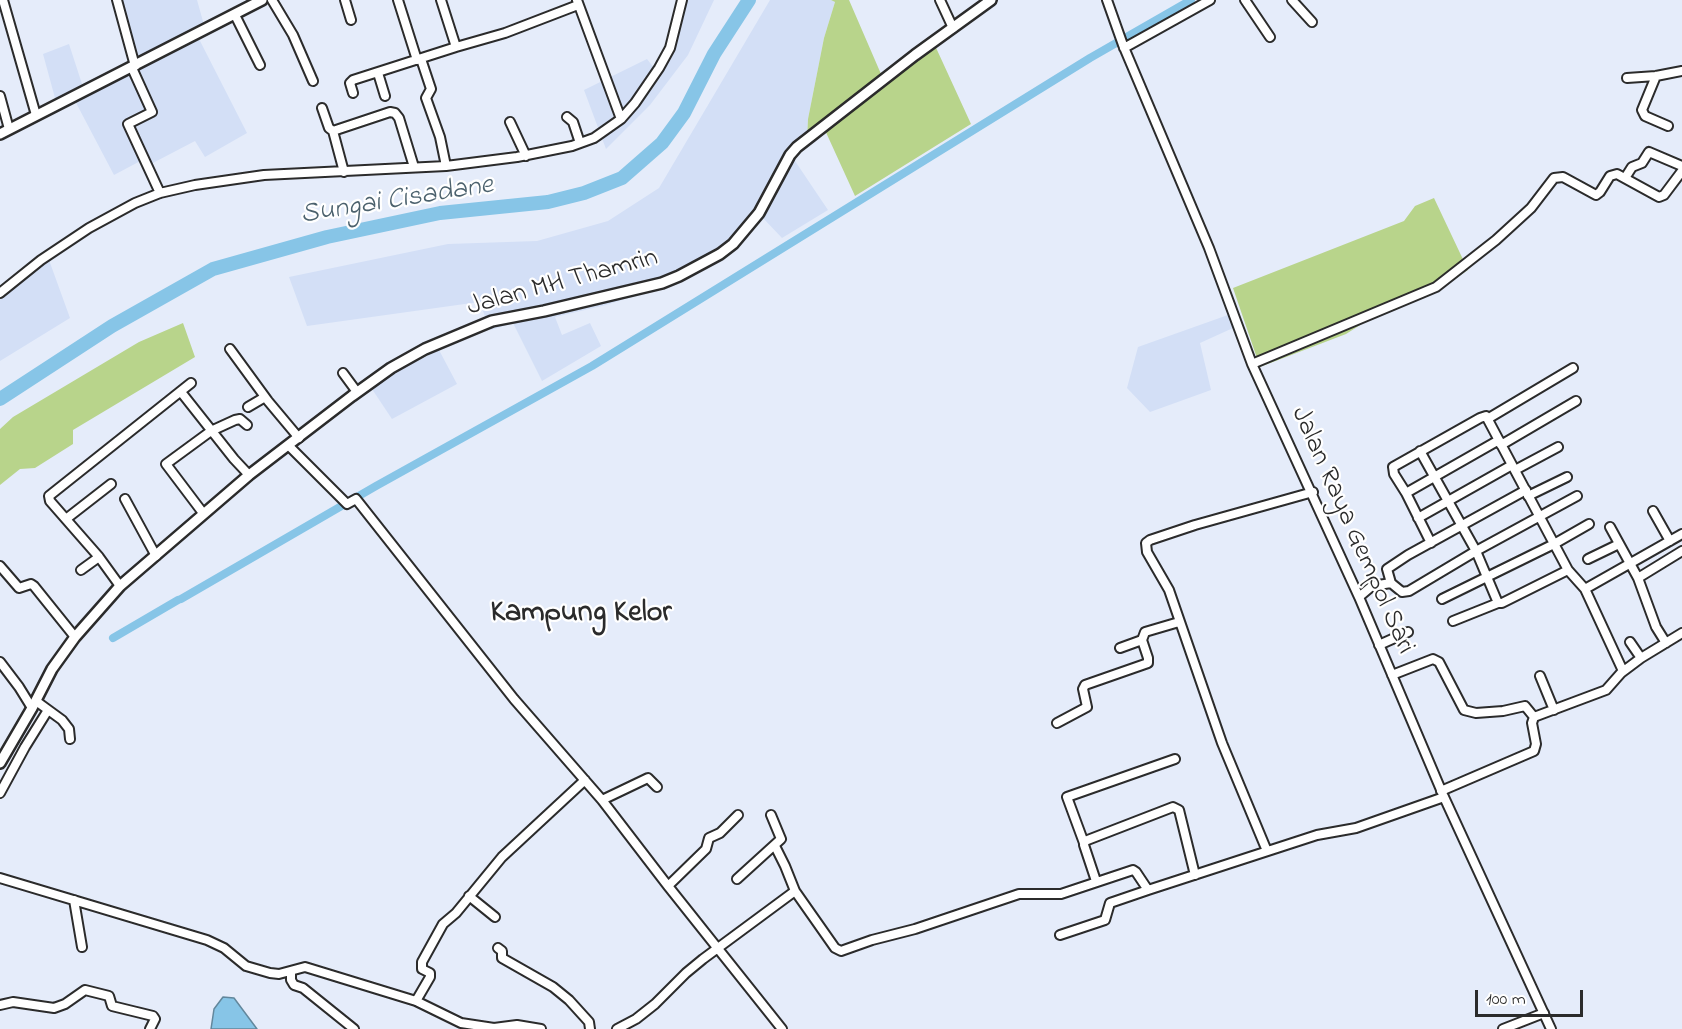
<!DOCTYPE html>
<html>
<head>
<meta charset="utf-8">
<style>
  body { margin:0 }
  #map { position:relative; width:1682px; height:1029px; overflow:hidden; background:#e5ecfa; font-family:"Indie Flower",sans-serif }
  canvas { display:block }
  .scale { position:absolute; left:1475px; top:990px; width:108px; height:27px; box-sizing:border-box; border:3px solid #2b2b2b; border-top:0; padding-left:8px; font-size:18px; line-height:21px; white-space:nowrap; color:#2b2b2b; -webkit-text-stroke:4px #fff; paint-order:stroke }
</style>
</head>
<body>
<div id="map">
<canvas width="1682" height="1029"></canvas>
<div class="scale">100 m</div>
</div>
<script>
const c = document.querySelector('canvas').getContext('2d');
c.lineJoin = 'round';
function fill(path, color) {
  c.fillStyle = color;
  c.fill(path, 'evenodd');
}
function shape(rows) {
  const path = new Path2D();
  for (const r of rows) {
    path.moveTo(r[0], r[1]);
    for (let i = 2; i < r.length; i += 2) path.lineTo(r[i], r[i + 1]);
  }
  return path;
}
function stroke(path, color, width, dash) {
  c.strokeStyle = color;
  c.lineWidth = width;
  c.lineCap = dash ? 'butt' : 'round';
  c.setLineDash(dash || []);
  c.stroke(path);
}
function drawText(font, color, halo, rows, align = 'center') {
  c.font = font + ' "Indie Flower",sans-serif';
  c.lineWidth = 4.5;
  c.setLineDash([]);
  c.textBaseline = 'middle';
  c.strokeStyle = halo;
  c.fillStyle = color;
  for (const [text, x, y, turn = 0] of rows) {
    c.save();
    c.translate(x, y);
    c.rotate((+turn || 0) * Math.PI / 180);
    c.textAlign = isNaN(turn) ? turn : align;
    if (halo) c.strokeText(text, 0, 0);
    c.fillText(text, 0, 0);
    c.restore();
  }
}
fill(shape([
  [115,0,197,0,206,32,199,39,247,133,205,157,195,141,149,165,146,158,114,175,74,99,58,109,43,54,69,44,82,84,131,61],
  [685,0,714,0,688,55,650,105,606,149,584,90,647,59,654,68,669,47],
  [770,0,831,0,835,2,824,38,808,119,807,140,793,158,828,210,782,238,762,217,737,247,688,279,606,305,555,317,562,335,590,323,601,346,542,381,513,323,491,330,479,302,307,326,289,277,448,244,537,241,608,221,659,188],
  [49,260,70,318,0,361,0,296],
  [1228,315,1233,328,1200,343,1211,390,1150,412,1127,388,1138,347],
  [439,350,457,384,392,419,372,389,398,371]
]), '#d3dff6');
fill(shape([
  [831,0,849,0,881,74,932,39,971,124,855,196,824,128,807,140,808,119,824,38,835,2],
  [1434,198,1468,270,1439,290,1376,315,1346,334,1260,367,1233,288,1404,221,1415,206],
  [183,323,195,357,73,430,73,444,35,468,20,469,0,485,0,429,13,417,139,342]
]), '#b8d48b');
const water = shape([
  [223,997,234,998,257,1029,211,1029,214,1009,223,997]
]);
fill(water, '#87c5e7');
stroke(water, '#62879c', 1.5);
stroke(shape([
  [181,599,376,486,592,366,1090,58,1191,0],
  [113,638,178,600]
]), '#87c5e7', 8);
stroke(shape([
  [0,399,112,326,213,269,327,237,440,213,548,202,584,193,622,178,662,143,684,113,714,54,749,0]
]), '#87c5e7', 14);
const minor = shape([
  [3,0,36,115],
  [117,0,135,66],
  [272,0,293,35,313,81],
  [345,0,351,20],
  [398,0,417,60],
  [441,0,456,47],
  [577,0,621,119],
  [940,0,953,28],
  [1107,0,1123,45,1209,248,1252,364,1359,597,1444,797,1551,1029],
  [1245,0,1270,37],
  [1292,0,1312,22],
  [235,15,260,65],
  [1124,48,1210,0],
  [421,59,431,89,426,98,440,137,446,166],
  [132,68,152,112,128,124,160,193],
  [378,73,385,96],
  [1656,76,1642,110,1645,116,1668,126],
  [1627,78,1656,76,1682,71],
  [353,93,350,83,353,80,456,47,505,33,578,5],
  [0,96,9,129],
  [322,108,329,128,333,131,390,112,395,113,399,118,414,167],
  [567,117,573,122,580,143],
  [510,122,526,156],
  [333,131,344,172],
  [1625,178,1632,167,1642,163,1649,152,1682,166],
  [0,293,41,260,89,228,135,203,160,193,195,185,264,175,446,166,517,157,572,146,594,138,621,119,635,103,659,68,670,48,682,0],
  [230,349,268,401,299,438],
  [1252,364,1436,287,1496,240,1531,208,1554,178,1563,177,1596,195,1600,192,1610,176,1617,174,1659,197,1664,195,1682,171],
  [343,373,357,392],
  [181,392,234,459,249,475],
  [248,407,265,397],
  [1489,418,1573,368],
  [1501,445,1576,401],
  [289,446,347,504,356,499,514,699,602,800,668,886,782,1029],
  [1420,451,1476,551,1498,603],
  [1515,470,1558,447],
  [1406,493,1499,440],
  [1528,496,1567,477],
  [125,499,156,556],
  [1653,511,1670,541],
  [203,513,166,464,211,431,235,420,240,419,247,425],
  [1418,518,1512,465],
  [66,519,111,484],
  [1610,527,1638,578,1656,627,1666,643],
  [1431,543,1406,493,1394,474,1393,467,1480,418,1486,416,1568,570,1585,589,1682,534],
  [1588,559,1619,544],
  [0,566,19,588,31,584,34,586,75,637],
  [81,570,99,557],
  [1638,578,1682,551],
  [1391,583,1387,569,1408,555,1526,490],
  [120,586,99,557,50,501,49,496,191,383],
  [1585,589,1623,671],
  [1359,597,1372,586,1391,583,1402,592,1409,591,1476,551,1577,496],
  [1442,599,1554,544,1589,524],
  [1453,621,1498,603,1502,603,1568,570],
  [1630,642,1641,658],
  [1379,645,1408,632],
  [1120,648,1142,640,1145,632,1179,622],
  [0,662,19,687,32,708],
  [1392,675,1433,659,1439,662,1464,710,1476,713,1503,711,1525,706,1534,717],
  [1540,676,1554,710],
  [36,701,62,720,69,729,70,739],
  [1057,723,1087,707,1083,689,1085,685,1148,663,1148,658,1142,640],
  [1441,791,1534,751,1536,744,1532,723,1534,717,1606,690,1621,673,1641,658,1682,633],
  [0,793,25,747,48,710],
  [602,800,648,778,657,787],
  [1084,843,1067,797,1175,759],
  [775,846,785,866,795,891,835,948,841,951,872,940,915,929,1019,894,1061,894,1133,870,1136,872,1148,890,1317,835,1356,828,1444,797],
  [1267,851,1222,743,1169,590,1147,552,1146,543,1150,540,1195,525,1313,492],
  [0,878,207,940,224,948,246,966,270,973,279,974,305,967,416,1001,461,1023,494,1028,517,1025,541,1029],
  [737,879,781,839,771,815],
  [1096,881,1084,845,1085,841,1173,807,1179,810,1195,875],
  [668,886,706,849,709,838,720,833,738,815],
  [469,896,495,917],
  [74,900,82,947],
  [1060,935,1105,920,1110,903,1148,890],
  [498,948,502,951,502,958,553,987,569,1000,589,1022,590,1029],
  [291,972,291,980,294,985,303,988,354,1029],
  [416,1001,430,977,430,973,422,969,422,962,443,924,456,913,502,857,585,780],
  [0,1005,13,1002,54,1008,65,1004,85,990,109,996,112,1006,153,1016,155,1019,150,1029],
  [617,1029,636,1019,655,1004,686,973,703,959,795,891],
  [1503,1029,1544,1013]
]);
const tertiary = shape([
  [0,134,262,0],
  [0,763,32,708,52,669,75,637,120,586,249,475,352,396,391,368,425,349,492,321,544,311,662,283,679,276,720,254,733,244,759,213,790,155,797,147,915,55,991,0]
]);
stroke(minor, '#2b2b2b', 12);
stroke(tertiary, '#2b2b2b', 14);
stroke(minor, '#fff', 8);
stroke(tertiary, '#fff', 9);
drawText('27px', '#2b2b2b', '#fff', [
  ["Jalan MH Thamrin",563,284,-15],
  ["Jalan Raya Gempol Sari",1351,531,66]
]);
drawText('italic 28px', '#4b616d', '#fff', [
  ["Sungai Cisadane",397,202,-9]
]);
drawText('bold 30px', '#2b2b2b', '#fff', [
  ["Kampung Kelor",581,615]
]);
</script>
</body>
</html>
